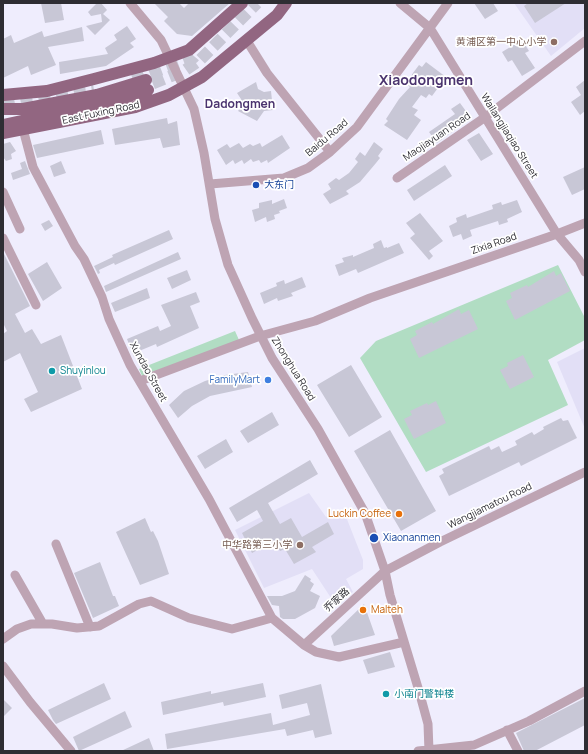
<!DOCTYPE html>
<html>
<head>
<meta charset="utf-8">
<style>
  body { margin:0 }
  #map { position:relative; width:588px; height:754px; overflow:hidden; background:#efedfd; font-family:Manrope,sans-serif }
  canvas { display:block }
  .frame { position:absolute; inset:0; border:4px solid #2e2d33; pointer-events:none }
</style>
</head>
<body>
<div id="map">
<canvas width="588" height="754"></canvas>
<div class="frame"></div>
</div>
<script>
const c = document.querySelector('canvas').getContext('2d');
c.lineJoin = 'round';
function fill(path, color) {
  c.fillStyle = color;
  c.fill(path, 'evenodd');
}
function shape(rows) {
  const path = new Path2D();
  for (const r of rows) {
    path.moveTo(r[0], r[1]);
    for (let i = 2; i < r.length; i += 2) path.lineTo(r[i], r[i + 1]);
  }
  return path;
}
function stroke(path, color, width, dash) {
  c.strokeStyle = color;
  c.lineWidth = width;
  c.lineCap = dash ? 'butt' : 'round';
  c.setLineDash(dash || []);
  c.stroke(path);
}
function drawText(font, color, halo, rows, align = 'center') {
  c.font = font + ' Manrope,"Noto Sans SC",sans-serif';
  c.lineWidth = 3.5;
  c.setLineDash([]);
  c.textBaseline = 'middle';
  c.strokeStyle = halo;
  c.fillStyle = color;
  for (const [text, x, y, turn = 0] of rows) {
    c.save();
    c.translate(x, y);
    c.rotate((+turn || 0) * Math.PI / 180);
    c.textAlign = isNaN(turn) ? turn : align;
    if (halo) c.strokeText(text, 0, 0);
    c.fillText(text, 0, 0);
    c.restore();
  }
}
fill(shape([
  [514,3,585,3,585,28,551,56],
  [585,348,585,429,557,362],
  [309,493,326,517,343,509,363,560,363,569,346,579,353,592,335,604,312,569,264,588,235,530]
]), '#e2dff6');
fill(shape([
  [558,265,585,318,585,340,548,360,568,405,426,472,360,358,376,341],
  [235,331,239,340,142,376,139,369]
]), '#b1ddc3');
fill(shape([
  [41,3,61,3,64,20,45,23],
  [97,3,101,3,107,10,103,14,110,20,95,35,86,26,102,22,101,14,91,16,88,12],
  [154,3,179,3,184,8,189,3,230,3,192,36,177,34,164,21,168,17],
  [474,3,493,3,498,11,485,19],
  [528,3,566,3,535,23,524,6],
  [127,26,136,39,130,43,134,47,106,66,60,74,59,62,108,54,105,48,117,40,114,35],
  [82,27,84,41,48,47,56,65,31,75,28,66,3,78,3,39,11,35,14,43,42,31,44,37],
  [522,40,529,51,525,53,535,68,522,76,512,60,508,62,502,52],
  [426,62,446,77,432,96,429,94,426,98,421,95,412,107,418,110,414,115,421,120,407,140,384,125,388,121,386,119,399,99,410,87,406,84,413,73,419,65,422,67],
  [585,80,585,111,580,115,571,102,581,95,576,87],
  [256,82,258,89,264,92,271,91,273,110,264,111,257,121,238,111,242,106,241,99,237,93],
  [460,103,471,118,437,143,429,132,455,114,451,109],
  [167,118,168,124,177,121,180,145,163,148,160,138,115,145,112,129],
  [101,130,104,144,37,158,33,145],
  [479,133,493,154,481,161,467,140],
  [282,135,290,148,268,163,267,160,261,163,259,160,253,162,251,159,244,164,242,160,235,164,233,160,226,165,217,150,227,144,230,148,239,143,243,148,250,144,253,146,260,143,262,147],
  [10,142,16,151,11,154,12,159,6,161,3,157,3,144],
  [374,142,383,149,378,156,380,158,376,163,360,182,346,191,349,194,330,204,323,194,331,189,328,184,336,178,339,180,349,173,358,162,355,159,360,152,365,156],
  [25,161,30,174,13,180,11,173,22,169,20,163],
  [61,161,66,173,54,177,50,166],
  [445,165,452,176,414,201,407,190],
  [585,167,585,189,572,195,563,177],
  [284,199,287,208,279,211,280,213,274,215,275,219,267,222,266,217,255,222,252,210,259,208,259,203,272,200,272,204],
  [517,200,522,212,507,219,508,222,499,225,498,221,470,230,472,236,463,240,461,234,453,237,449,226,457,222,456,218,466,214,467,218,493,209,492,205,501,202,502,205],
  [420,213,443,241,429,251,433,256,429,260,410,238,415,234,406,223],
  [49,220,53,226,45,231,41,224],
  [169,230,173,239,115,265,114,263,99,270,100,273,98,274,94,266,113,257,112,255],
  [381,240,384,248,387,247,387,248,399,243,404,253,358,273,356,269,339,276,335,265,344,262,342,258,353,255,353,257,374,248,373,244],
  [3,252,30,306,15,314,25,333,32,329,41,344,61,335,82,389,31,412,24,399,38,392,20,353,3,362,3,334,7,331,3,323],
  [178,252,181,259,106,292,104,286],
  [47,262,62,288,43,301,28,274],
  [187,270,191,280,172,289,167,278],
  [554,271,556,276,561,273,570,291,515,320,506,301,512,298,510,293,527,285,528,287],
  [302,277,306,287,291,293,293,296,278,301,277,298,264,304,260,293,277,286,276,283,284,280,285,284],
  [147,288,150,298,115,312,111,303],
  [196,292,200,302,190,306,199,328,157,347,156,344,139,351,140,354,134,357,127,339,158,326,160,331,171,326,161,305],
  [459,309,461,314,469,310,478,329,419,358,410,339,417,335,415,331,432,322,433,324],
  [523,355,534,377,510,389,500,370,508,366,507,363],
  [351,365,382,417,349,437,317,385],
  [248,372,252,387,210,396,192,406,178,418,169,405,184,391,205,381,225,375],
  [436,401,446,423,414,439,404,419,412,415,410,411,427,403,428,405],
  [272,412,279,425,248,443,240,431],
  [561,418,563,421,568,420,577,438,521,466,519,462,449,496,439,476,444,473,442,469,489,446,491,450,499,446,502,452,517,445,515,441,532,432,534,435,544,429,543,427],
  [390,430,436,511,401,531,354,451],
  [226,439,233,452,205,469,197,456],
  [310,460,318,474,268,503,280,524,291,518,302,537,328,522,334,534,312,547,316,552,294,564,285,549,280,551,274,541,252,553,242,533,263,521,257,510,237,522,229,508],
  [145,518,151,532,153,531,158,541,169,574,140,585,116,532],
  [100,562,113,596,115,596,119,606,93,618,74,573],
  [305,575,311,579,310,581,314,584,310,591,320,596,315,608,295,619,283,619,280,617,279,606,272,605,267,596,282,596,295,591],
  [364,604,375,635,334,646,331,636],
  [390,652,395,667,368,674,363,660],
  [104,683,111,699,56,724,53,720,48,710],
  [263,683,266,697,224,706,223,702,163,715,161,702,211,691,211,694],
  [321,684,332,734,315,738,313,730,287,736,285,729,167,749,165,734,271,713,273,725,310,715,307,703,282,709,279,695],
  [585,698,585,725,535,751,524,751,516,733],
  [3,699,12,708,3,717],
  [125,711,132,727,79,751,73,737],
  [149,738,154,751,121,751]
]), '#c8c7d6');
stroke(shape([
  [133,80,193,58,198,52],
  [136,90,184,71,200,60,257,3],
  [3,105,94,90]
]), '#c8c7d5', 12, [12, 6]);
stroke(shape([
  [130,3,161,40,194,109,204,153,215,219,228,265,252,318,272,358,318,429,365,513,385,571,390,595,419,691,428,724,429,751],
  [400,3,430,28,557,234,579,260,585,272],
  [247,41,267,73,330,152],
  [23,129,33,167,75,246,84,259,102,297,109,319,130,365,209,499,272,618],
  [397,178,484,118,585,41],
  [210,184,284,178,308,168,330,152,357,127,448,3],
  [3,192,20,229],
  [3,238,36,305],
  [140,381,260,336,315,321,370,298,557,234,585,223],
  [56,544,90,627],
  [15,575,43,624],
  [3,639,17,629,31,624,52,624,77,628,99,626,139,604,151,601,189,618,232,629,272,618,304,645,316,652,339,657,404,642],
  [304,645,385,571,440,542,585,472],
  [3,666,30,702,71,751],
  [507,730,518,751],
  [418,751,474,745,529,721,585,691]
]), '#bea4b3', 9);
stroke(shape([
  [3,95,47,91,94,79,154,63,189,50,242,3],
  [3,109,23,109,97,95,146,80],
  [3,125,109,102,148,90],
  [3,133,135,107,169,95,202,77,277,15,286,3]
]), '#926681', 12);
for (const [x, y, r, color] of [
  [554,42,4,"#8d6e63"],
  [256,185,4,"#1a4fb4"],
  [52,371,4,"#0f9aa8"],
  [268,380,4,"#3f7fe0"],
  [399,514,4,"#e8710a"],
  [374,538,5,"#1a4fb4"],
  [300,545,4,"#8d6e63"],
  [363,610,4,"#e8710a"],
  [386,694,4,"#0f9aa8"]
]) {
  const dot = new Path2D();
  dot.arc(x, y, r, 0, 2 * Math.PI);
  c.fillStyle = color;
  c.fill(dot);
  stroke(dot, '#fff', 1.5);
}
drawText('10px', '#785e54', '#fff', [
  ["黄浦区第一中心小学",546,42],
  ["中华路第三小学",292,545]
], 'right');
drawText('10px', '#2e2d33', '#fff', [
  ["East Fuxing Road",101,113,-12],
  ["Wailangjiaqiao Street",509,136,58],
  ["Maojiayuan Road",437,137,-34],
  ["Baidu Road",327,138,-40],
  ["Zixia Road",494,244,-19],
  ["Zhonghua Road",293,369,58],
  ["Xundao Street",148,372,61],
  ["Wangjiamatou Road",490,506,-26],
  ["乔家路",337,600,-42]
]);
drawText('10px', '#164399', '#fff', [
  ["大东门",264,185],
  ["Xiaonanmen",383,538]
], 'left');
drawText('10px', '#0d838f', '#fff', [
  ["Shuyinlou",60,371],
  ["小南门警钟楼",394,694]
], 'left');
drawText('10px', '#366cbe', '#fff', [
  ["FamilyMart",260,380]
], 'right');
drawText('10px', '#c56008', '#fff', [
  ["Luckin Coffee",391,514],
  ["Malteh",371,610,"left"]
], 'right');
drawText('bold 12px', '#4a336e', '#fff', [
  ["Dadongmen",240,105]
]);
drawText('bold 14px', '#4a336e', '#fff', [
  ["Xiaodongmen",426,81]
]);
</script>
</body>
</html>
